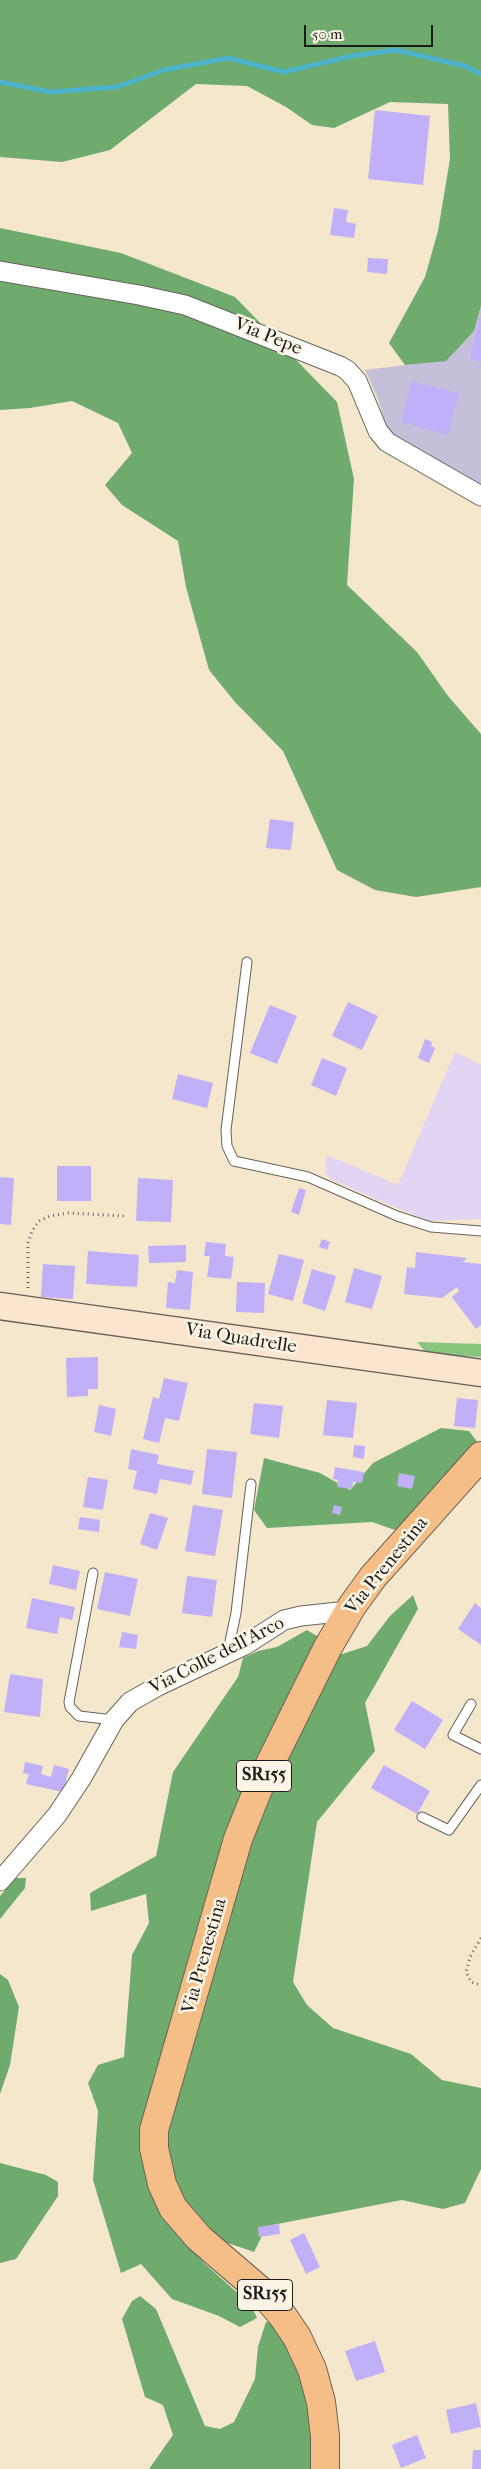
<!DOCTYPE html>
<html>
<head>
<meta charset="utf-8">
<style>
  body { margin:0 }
  #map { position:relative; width:481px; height:2469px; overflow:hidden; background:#f4e7cc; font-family:"IM FELL French Canon",serif }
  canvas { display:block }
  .scale { position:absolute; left:304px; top:25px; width:129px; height:22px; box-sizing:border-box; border:2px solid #1c1c1c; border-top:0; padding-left:6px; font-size:15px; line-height:18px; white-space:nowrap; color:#1c1c1c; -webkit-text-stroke:4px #fcf5e5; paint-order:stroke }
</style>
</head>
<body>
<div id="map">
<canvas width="481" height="2469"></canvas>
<div class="scale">50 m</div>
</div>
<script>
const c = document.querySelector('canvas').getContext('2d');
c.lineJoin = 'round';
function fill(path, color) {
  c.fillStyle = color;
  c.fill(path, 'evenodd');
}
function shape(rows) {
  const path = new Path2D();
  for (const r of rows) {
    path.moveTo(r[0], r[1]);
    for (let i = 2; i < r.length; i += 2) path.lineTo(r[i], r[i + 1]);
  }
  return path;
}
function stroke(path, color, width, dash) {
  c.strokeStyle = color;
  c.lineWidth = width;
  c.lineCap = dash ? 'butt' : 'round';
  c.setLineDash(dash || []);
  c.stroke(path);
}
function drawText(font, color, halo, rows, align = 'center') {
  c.font = font + ' "IM FELL French Canon",serif';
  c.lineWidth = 5;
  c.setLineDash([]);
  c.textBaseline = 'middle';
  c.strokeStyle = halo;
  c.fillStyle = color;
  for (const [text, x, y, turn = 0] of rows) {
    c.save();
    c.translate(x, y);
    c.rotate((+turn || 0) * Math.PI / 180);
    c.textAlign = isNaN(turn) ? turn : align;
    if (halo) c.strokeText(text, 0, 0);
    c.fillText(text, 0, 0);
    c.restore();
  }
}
fill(shape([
  [455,1052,481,1065,481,1219,428,1221,332,1180,325,1173,327,1155,398,1185]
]), '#e2d4f3');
fill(shape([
  [481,306,481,489,397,441,386,426,378,399,365,370,446,360,474,331]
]), '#c5c0da');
fill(shape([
  [417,1342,481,1344,481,1357,427,1354]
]), '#88c67d');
fill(shape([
  [0,0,481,0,481,306,474,331,446,361,405,365,389,343,425,277,438,231,450,159,448,104,390,102,334,128,312,125,286,107,247,86,196,84,110,150,62,162,0,157],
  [0,228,121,253,235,297,337,402,354,479,347,585,417,652,448,696,481,734,481,887,416,897,375,890,337,870,283,751,235,702,209,670,186,587,178,541,122,505,105,485,132,453,118,423,72,401,30,408,0,410],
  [441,1428,469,1431,479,1444,395,1530,372,1522,267,1528,254,1510,264,1458,320,1473,350,1490,373,1463],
  [413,1595,418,1609,365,1703,375,1751,317,1822,293,1982,307,2005,333,2028,411,2054,442,2080,481,2088,481,2169,465,2203,443,2209,402,2200,267,2226,254,2252,222,2241,177,2201,161,2121,250,1823,339,1655,367,1646,390,1616],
  [307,1630,322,1639,152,2101,161,2209,204,2263,251,2305,257,2318,240,2327,219,2316,172,2299,141,2264,121,2273,93,2180,98,2111,88,2083,98,2065,124,2057,132,1955,149,1923,146,1894,91,1911,90,1893,156,1856,173,1772,238,1677,243,1658,258,1651,277,1647],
  [15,1878,26,1878,25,1888,0,1919,0,1896],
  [0,1974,8,1980,19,2007,10,2065,0,2094],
  [0,2163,46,2175,58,2182,58,2196,16,2259,0,2263],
  [140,2296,156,2309,205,2426,220,2429,234,2422,255,2379,258,2347,266,2322,280,2323,302,2370,312,2410,313,2469,149,2469,173,2435,163,2405,145,2397,122,2319,132,2301]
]), '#6eab6c');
stroke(shape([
  [0,82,50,92,117,87,164,70,228,58,284,72,352,56,396,50,465,66,481,74]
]), '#4cb4ca', 5);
fill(shape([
  [375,110,430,116,423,185,368,179],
  [334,208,348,210,346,222,356,224,354,238,330,235],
  [368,258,388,259,387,274,367,272],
  [480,314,481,314,481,362,470,359],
  [411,381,459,393,448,435,401,422],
  [270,819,294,822,291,850,266,848],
  [348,1002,378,1016,362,1050,332,1036],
  [270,1005,297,1016,277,1064,250,1053],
  [425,1039,432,1042,431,1046,435,1048,429,1063,418,1058],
  [322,1058,347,1068,336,1096,311,1085],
  [178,1074,213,1083,207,1108,172,1099],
  [57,1166,91,1166,91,1201,57,1201],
  [0,1177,14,1178,11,1225,0,1224],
  [138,1178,173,1180,171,1222,136,1221],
  [299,1188,306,1190,299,1215,291,1212],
  [322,1239,330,1242,327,1250,319,1247],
  [206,1242,226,1244,225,1256,234,1257,231,1279,207,1277,210,1256,204,1256],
  [186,1245,186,1262,149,1263,148,1246],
  [88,1251,139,1255,137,1287,86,1284],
  [416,1252,467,1258,463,1262,481,1264,481,1325,476,1329,452,1297,459,1291,457,1287,442,1298,404,1294,407,1267,415,1268],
  [279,1254,304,1260,293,1301,268,1294],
  [43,1264,75,1266,73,1299,41,1297],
  [354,1268,382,1276,372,1309,345,1302],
  [312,1269,336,1276,325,1311,302,1303],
  [177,1270,193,1272,190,1310,166,1308,168,1282,175,1283],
  [237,1282,265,1283,264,1313,236,1312],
  [98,1357,98,1389,88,1389,88,1396,67,1397,66,1358],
  [164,1378,188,1383,179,1421,165,1418,159,1443,143,1439,153,1397,159,1399],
  [457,1398,478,1400,475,1428,454,1426],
  [327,1400,357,1403,353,1438,323,1435],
  [254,1403,283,1406,279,1438,250,1434],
  [99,1405,116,1409,111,1436,94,1432],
  [354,1445,365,1446,364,1459,353,1457],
  [131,1449,159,1455,157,1464,194,1471,191,1485,160,1479,157,1494,133,1489,137,1471,128,1469],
  [207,1449,237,1452,232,1498,202,1494],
  [335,1467,364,1472,362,1483,353,1482,352,1489,337,1487,338,1480,333,1479],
  [399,1473,415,1476,412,1489,397,1486],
  [88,1477,108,1480,103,1510,83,1507],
  [193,1505,223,1510,215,1556,185,1551],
  [334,1505,342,1507,340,1515,332,1513],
  [150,1513,168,1518,157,1550,140,1544],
  [80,1517,100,1520,99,1532,78,1529],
  [53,1565,80,1571,76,1590,49,1584],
  [105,1572,138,1579,130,1616,97,1609],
  [187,1576,217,1580,212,1617,182,1613],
  [32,1598,75,1607,72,1620,60,1617,57,1634,26,1628],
  [475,1603,481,1608,481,1645,458,1629],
  [122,1632,138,1635,136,1649,119,1647],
  [10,1674,43,1679,40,1717,4,1712],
  [412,1701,443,1720,425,1749,394,1730],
  [25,1762,43,1766,41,1774,51,1777,54,1765,69,1769,63,1792,26,1784,29,1774,23,1773],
  [384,1765,430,1791,417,1814,371,1788],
  [279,2224,280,2234,259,2237,258,2227],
  [304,2233,320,2267,306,2274,290,2240],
  [375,2341,385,2372,356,2381,345,2351],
  [476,2403,481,2427,451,2434,446,2410],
  [417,2435,426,2458,401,2468,392,2445],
  [473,2450,481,2450,481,2469,472,2469]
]), '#bfb0f8');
const lane = shape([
  [247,962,226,1130,227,1146,234,1161,308,1177,397,1216,431,1227,481,1231],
  [93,1573,69,1702,70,1707,79,1716,114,1720],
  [228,1651,236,1613,251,1484],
  [471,1704,453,1735,481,1749],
  [422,1817,449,1830,481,1785]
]);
const street = shape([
  [0,271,139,295,185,305,340,366,347,370,357,381,378,431,387,442,481,496],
  [0,1881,57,1815,81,1779,114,1720,130,1702,158,1686,245,1645,284,1620,301,1616,348,1611]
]);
const secondary = shape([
  [0,1306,481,1373]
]);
const primary = shape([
  [325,2469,325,2436,321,2402,312,2369,297,2337,282,2315,263,2293,199,2238,173,2208,162,2184,154,2148,154,2130,238,1839,260,1784,328,1647,352,1606,373,1577,481,1456]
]);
stroke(lane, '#68635a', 11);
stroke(street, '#68635a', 21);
stroke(secondary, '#68635a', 29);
stroke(primary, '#68635a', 30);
stroke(shape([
  [28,1288,28,1243,32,1231,39,1221,50,1216,68,1213,124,1216],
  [481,1938,470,1957,466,1972,471,1982,481,1985]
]), '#68635a', 3, [1, 4]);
stroke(lane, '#fff', 9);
stroke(street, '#fff', 19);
stroke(secondary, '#fbe5cf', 26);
stroke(primary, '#f6be87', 28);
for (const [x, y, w] of [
  [264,1776,55],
  [265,2295,55]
]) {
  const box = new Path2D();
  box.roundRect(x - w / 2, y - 15.5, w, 31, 4);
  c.fillStyle = '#fcf5e5';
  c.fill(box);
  stroke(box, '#1c1c1c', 1);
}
drawText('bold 18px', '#1c1c1c', null, [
  ["SR155",264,1776],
  ["SR155",265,2295]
]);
drawText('19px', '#1c1c1c', '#fcf5e5', [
  ["Via Pepe",268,337,22],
  ["Via Quadrelle",241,1339,9],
  ["Via Prenestina",387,1566,-51],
  ["Via Colle dell'Arco",217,1656,-27],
  ["Via Prenestina",205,1956,-74]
]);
</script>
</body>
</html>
